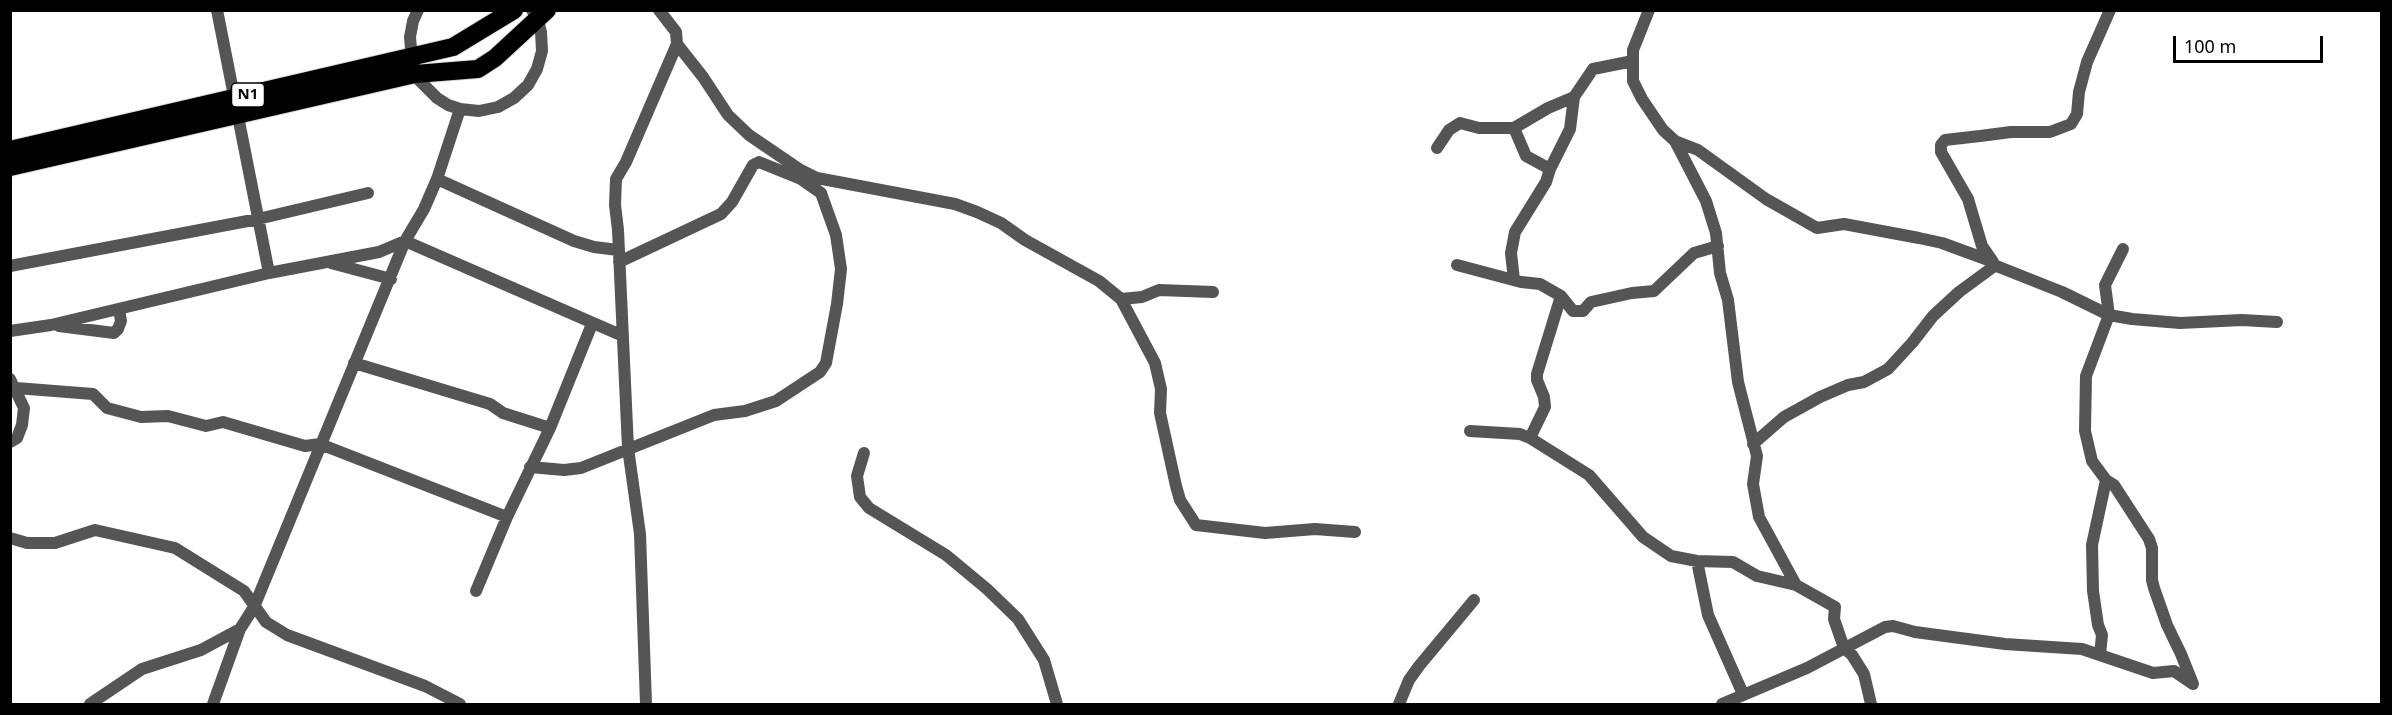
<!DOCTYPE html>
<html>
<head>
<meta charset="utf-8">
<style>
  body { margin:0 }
  #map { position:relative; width:2392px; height:715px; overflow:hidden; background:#fff; font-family:"Noto Sans",sans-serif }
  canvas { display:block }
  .frame { position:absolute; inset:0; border:12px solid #000; pointer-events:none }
  .scale { position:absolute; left:2173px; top:36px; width:150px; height:27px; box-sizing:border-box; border:3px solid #000; border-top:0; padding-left:8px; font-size:18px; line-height:21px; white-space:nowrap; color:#000; -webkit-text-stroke:4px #fff; paint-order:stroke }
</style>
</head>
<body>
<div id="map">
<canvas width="2392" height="715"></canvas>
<div class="frame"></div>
<div class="scale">100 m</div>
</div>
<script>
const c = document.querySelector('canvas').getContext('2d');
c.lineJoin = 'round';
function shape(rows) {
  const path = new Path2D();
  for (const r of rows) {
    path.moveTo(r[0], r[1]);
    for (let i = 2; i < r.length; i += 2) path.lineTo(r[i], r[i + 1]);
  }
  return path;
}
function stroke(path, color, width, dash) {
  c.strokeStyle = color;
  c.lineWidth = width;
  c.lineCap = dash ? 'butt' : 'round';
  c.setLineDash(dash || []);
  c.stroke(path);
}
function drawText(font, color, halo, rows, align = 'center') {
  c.font = font + ' "Noto Sans",sans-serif';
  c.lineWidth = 4.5;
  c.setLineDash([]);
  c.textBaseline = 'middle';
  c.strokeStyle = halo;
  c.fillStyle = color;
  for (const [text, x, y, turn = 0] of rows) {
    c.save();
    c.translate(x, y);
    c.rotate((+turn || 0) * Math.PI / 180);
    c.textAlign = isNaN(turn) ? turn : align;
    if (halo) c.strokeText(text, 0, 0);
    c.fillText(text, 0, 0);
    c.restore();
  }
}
const highway = shape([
  [10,150,453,47,514,10],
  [10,167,415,74,478,69,495,58,547,10]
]);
stroke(highway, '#dbdbdb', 20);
stroke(shape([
  [217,10,269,273],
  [418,10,413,21,410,37,412,60,419,80,437,98,448,105,460,109,479,111,498,107,514,98,528,85,537,69,542,51,541,32,537,17,532,10],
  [1649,10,1633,50,1633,81,1642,99,1663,130,1675,141,1706,201,1716,233,1720,273,1728,300,1738,382,1757,456,1753,484,1759,517,1796,585,1835,607,1834,619,1844,648,1852,655,1864,674,1871,704],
  [677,44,703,77,728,115,749,135,799,169,817,178,955,204,977,212,1001,223,1025,240,1099,281,1121,299,1142,297,1159,290,1213,292],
  [1514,128,1548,108,1574,97,1593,69,1633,61],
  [1675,141,1698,150,1766,199,1817,228,1844,224,1919,238,1942,243,1991,261],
  [1437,148,1449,130,1460,123,1479,128,1514,128,1526,156,1550,169],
  [437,179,574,241,594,247,618,250],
  [2123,249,2105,285,2109,315,2086,376,2085,431,2092,461,2106,480,2114,485,2149,539,2152,548,2152,580,2154,588,2167,625,2181,654,2193,684],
  [1993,262,1982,246,1968,199,1941,152,1941,145,1945,140,1980,136,2011,132,2050,132,2071,124,2077,114,2079,92,2087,62,2110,10],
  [331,263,391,279],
  [1457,265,1521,282,1540,284,1561,296,1573,311,1583,311,1591,302,1632,293,1654,291,1694,253,1718,246],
  [1994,265,2062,292,2109,315,2132,319,2180,323,2242,320,2277,322],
  [10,266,258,219,368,193],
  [1514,280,1511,253,1515,232,1546,182,1550,169,1570,129,1574,97],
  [1121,299,1155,363,1161,389,1160,413,1176,486,1180,500,1196,525,1265,533,1315,529,1355,532],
  [59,326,114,333,118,329,121,321,119,309],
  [10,331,51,325,269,273,379,252,405,241,623,336],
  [354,363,490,404,503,413,550,428],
  [10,379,24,408,22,425,17,438,10,442],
  [16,388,93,394,107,408,141,417,168,416,206,426,223,422,305,446,320,444,507,517],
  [1470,431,1520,434,1530,438,1589,475,1643,537,1671,556,1697,561,1733,562,1757,576,1796,585],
  [1530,438,1545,407,1544,397,1537,380,1537,374,1561,296],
  [1753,444,1784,417,1820,397,1848,385,1864,382,1888,369,1912,343,1933,316,1959,292,1993,267,1993,262],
  [864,453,857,476,860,497,869,508,946,555,987,589,1018,619,1044,660,1057,704],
  [530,467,564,470,581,468,714,415,745,411,776,401,820,372,826,363,837,304,841,269,836,235,821,193,801,179,759,162,753,165,732,202,721,214,619,262],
  [10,538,27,543,55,543,95,530,175,548,244,591,266,622,287,635,425,686,460,704],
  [1697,561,1708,615,1743,694],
  [476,591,507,517,550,428,592,324],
  [2100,655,2102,635,2098,625,2093,591,2092,545,2106,480],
  [90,704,142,669,201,650,240,629,254,607,405,241,424,209,437,179,460,109],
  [213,704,240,629],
  [646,704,640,534,628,448,618,230,615,205,616,179,626,162,677,44,676,32,659,10],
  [1399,704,1409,680,1419,666,1474,600],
  [1722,704,1807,668,1885,627,1893,626,1915,632,2005,644,2082,649,2153,673,2174,671,2193,684]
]), '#555', 12);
stroke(highway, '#000', 18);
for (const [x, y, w] of [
  [248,95,33]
]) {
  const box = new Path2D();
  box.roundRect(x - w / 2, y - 12, w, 24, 4.5);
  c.fillStyle = '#fff';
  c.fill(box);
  stroke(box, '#000', 1.5);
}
drawText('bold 15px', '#000', null, [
  ["N1",248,95]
]);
</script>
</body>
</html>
